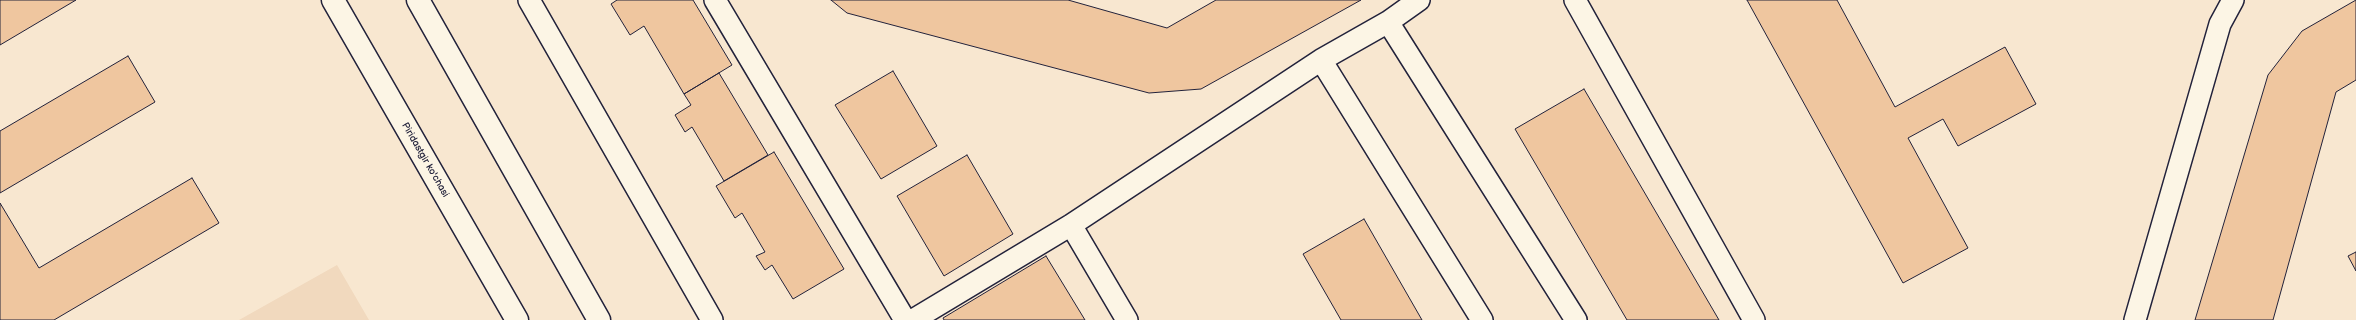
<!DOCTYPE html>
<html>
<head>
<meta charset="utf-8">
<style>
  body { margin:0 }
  canvas { display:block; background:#f8e7d0 }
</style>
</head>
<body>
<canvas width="2356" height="320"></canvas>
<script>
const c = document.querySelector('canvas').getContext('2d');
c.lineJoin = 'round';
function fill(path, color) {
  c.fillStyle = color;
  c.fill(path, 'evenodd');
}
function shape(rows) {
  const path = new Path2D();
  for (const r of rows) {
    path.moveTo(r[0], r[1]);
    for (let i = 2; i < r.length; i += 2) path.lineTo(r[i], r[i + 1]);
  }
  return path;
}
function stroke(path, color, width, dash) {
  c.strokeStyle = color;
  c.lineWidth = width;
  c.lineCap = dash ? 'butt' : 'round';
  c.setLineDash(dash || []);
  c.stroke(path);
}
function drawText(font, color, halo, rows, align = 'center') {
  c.font = font + ' "Balsamiq Sans",sans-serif';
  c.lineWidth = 4;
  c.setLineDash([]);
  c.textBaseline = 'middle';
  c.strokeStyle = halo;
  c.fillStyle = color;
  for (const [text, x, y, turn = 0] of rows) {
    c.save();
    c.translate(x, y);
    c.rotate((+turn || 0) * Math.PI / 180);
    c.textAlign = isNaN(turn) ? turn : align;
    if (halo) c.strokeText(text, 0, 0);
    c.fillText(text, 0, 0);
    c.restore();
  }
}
fill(shape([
  [337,265,369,320,239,320]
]), '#f1d9be');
const building = shape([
  [0,0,76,0,0,45,0,0],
  [617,0,693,0,732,65,684,94,644,26,630,35,611,4,617,0],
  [831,0,1068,0,1167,28,1216,0,1361,0,1201,89,1149,93,847,13,831,0],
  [1747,0,1837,0,1895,107,2005,47,2036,104,1958,146,1943,119,1908,138,1968,248,1903,283,1747,0],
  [2356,0,2356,80,2336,92,2273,320,2195,320,2268,75,2302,31,2356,0],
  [128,56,155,102,0,193,0,131,128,56],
  [893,71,937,146,881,179,835,105,893,71],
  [719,73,768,155,724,181,692,127,685,132,675,115,691,105,684,94,719,73],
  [1584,89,1719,320,1627,320,1515,129,1584,89],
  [774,152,844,269,793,299,772,265,765,270,756,256,765,252,742,213,735,218,716,186,774,152],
  [967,155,1013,234,944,276,897,196,967,155],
  [192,178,219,223,54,320,0,320,0,203,39,268,192,178],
  [1364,219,1422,320,1341,320,1303,254,1364,219],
  [2356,252,2356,271,2348,256,2356,252],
  [1046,256,1085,320,944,320,943,318,1046,256]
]);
fill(building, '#efc69f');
stroke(building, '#22223b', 1);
const lane = shape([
  [529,0,712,320],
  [715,0,905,320],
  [1575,0,1754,320],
  [1388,22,1576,320],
  [1321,60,1482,320],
  [1071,225,1127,320],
  [913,320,1071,225,1321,60,1388,22,1419,0],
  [2135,320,2220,24,2233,0]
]);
const secondary = shape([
  [333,0,517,320],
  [418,0,599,320]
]);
stroke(lane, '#22223b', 24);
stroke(secondary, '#22223b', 25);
stroke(lane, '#fcf5e5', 21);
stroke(secondary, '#fcf5e5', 22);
drawText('10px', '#22223b', '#fcf5e5', [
  ["Piridastgir ko'chasi",425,160,60]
]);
</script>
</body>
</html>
